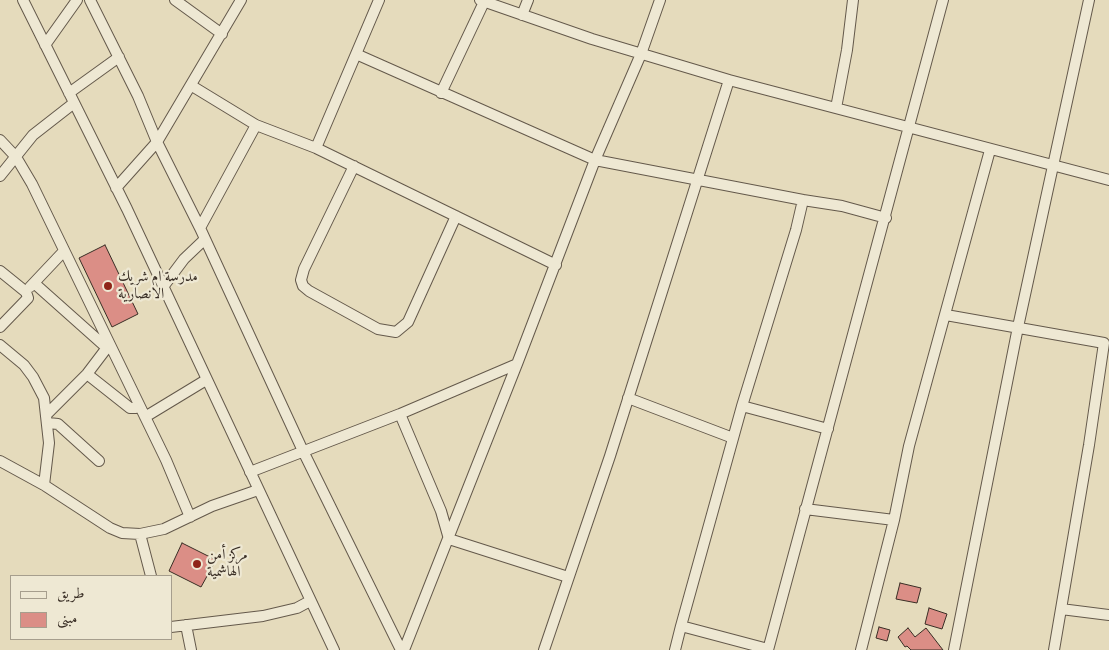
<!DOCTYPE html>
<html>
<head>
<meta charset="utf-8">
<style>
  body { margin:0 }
  #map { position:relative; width:1109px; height:650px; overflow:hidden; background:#e5dbbc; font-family:"Libre Bodoni",Amiri,serif }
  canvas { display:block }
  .legend { position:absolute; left:10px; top:575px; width:162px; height:65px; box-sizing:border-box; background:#eee8d3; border:1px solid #a69e8d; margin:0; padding:6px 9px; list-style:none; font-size:15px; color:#392e25 }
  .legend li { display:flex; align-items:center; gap:10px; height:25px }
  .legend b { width:25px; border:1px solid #a69e8d }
</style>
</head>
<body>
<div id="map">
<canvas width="1109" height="650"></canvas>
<ul class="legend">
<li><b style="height:6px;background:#eee8d3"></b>طريق</li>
<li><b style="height:14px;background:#db8e86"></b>مبنى</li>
</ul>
</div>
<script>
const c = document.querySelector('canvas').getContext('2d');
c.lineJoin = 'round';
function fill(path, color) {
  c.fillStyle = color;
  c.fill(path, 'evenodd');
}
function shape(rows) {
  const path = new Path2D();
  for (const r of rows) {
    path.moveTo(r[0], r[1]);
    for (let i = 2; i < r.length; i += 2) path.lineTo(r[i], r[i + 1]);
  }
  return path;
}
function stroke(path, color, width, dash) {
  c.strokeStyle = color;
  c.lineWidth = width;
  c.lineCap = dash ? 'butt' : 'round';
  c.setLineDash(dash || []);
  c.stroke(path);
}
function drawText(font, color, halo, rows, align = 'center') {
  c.font = font + ' "Libre Bodoni",Amiri,serif';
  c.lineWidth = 4.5;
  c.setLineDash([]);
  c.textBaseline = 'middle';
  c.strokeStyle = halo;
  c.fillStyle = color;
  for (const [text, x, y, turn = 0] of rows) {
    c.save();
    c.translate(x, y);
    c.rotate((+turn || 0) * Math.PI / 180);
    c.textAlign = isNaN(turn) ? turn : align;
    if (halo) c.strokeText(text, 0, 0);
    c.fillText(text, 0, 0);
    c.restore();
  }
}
const building = shape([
  [105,245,138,314,112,327,79,258,105,245],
  [182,543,216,560,201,587,169,571,182,543],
  [900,583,921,588,917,603,896,599,900,583],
  [929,608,947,614,942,629,925,624,929,608],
  [879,627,890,630,887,641,876,638,879,627],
  [908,628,915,637,926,628,943,650,911,650,907,646,905,647,898,637,908,628]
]);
fill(building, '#db8e86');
stroke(building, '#392e25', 1);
const minor = shape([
  [23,0,127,209,334,650],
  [90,0,138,96,157,142,200,228,303,451,401,650],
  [175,0,222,34],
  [480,0,592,39,729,80,1109,180],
  [522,15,528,0],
  [45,45,77,0],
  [356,54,595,160,803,200,796,230,742,406,681,626,768,649],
  [192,86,256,125,316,148,556,265],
  [69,93,119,57],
  [441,93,484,2],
  [836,108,847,50,853,0],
  [0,140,16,157,32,184,166,460,190,517],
  [316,148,379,0],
  [354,166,304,269,301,280,303,286,309,291,378,329,396,332,408,322,456,216],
  [0,176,33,135,74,103],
  [116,188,157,142,241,0],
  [803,200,842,206,886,218],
  [200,228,256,125],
  [0,271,26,292,28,298,0,327],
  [34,283,107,348],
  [30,287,64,251],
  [163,287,184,259,205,239],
  [946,315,1104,343,1089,445,1054,650],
  [0,345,24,365,33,377,44,398,49,443,44,485],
  [87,374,130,408,136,408,139,405],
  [628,398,733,438],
  [742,406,828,429],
  [47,414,87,374,109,345],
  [400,414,441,511,449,539,568,577],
  [145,417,206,380],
  [48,423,58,424,99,461],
  [0,461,44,485,110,528,122,533,140,534,164,529,212,506,258,490],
  [250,472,400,414,517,364,595,160,641,54,660,0],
  [805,509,894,520],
  [140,534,151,576],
  [1061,609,1109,615],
  [186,625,191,650],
  [171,627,263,616,297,608,310,601],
  [404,650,517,364],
  [544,650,610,456,729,80],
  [675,650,681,626],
  [768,650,943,0],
  [861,650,894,520,909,446,990,150],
  [954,650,1018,327,1089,0]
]);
stroke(minor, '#64594b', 12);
stroke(minor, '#eee8d3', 10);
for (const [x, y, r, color] of [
  [108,286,5,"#8f2418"],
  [197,564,5,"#8f2418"]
]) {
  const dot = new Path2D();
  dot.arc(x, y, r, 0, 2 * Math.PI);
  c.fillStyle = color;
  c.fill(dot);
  stroke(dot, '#eee8d3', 2);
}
drawText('15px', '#392e25', '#eee8d3', [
  ["مدرسة ام شريك",118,277],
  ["الانصارية",118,294],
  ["مركز أمن",207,555],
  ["الهاشمية",207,572]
], 'left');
</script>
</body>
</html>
